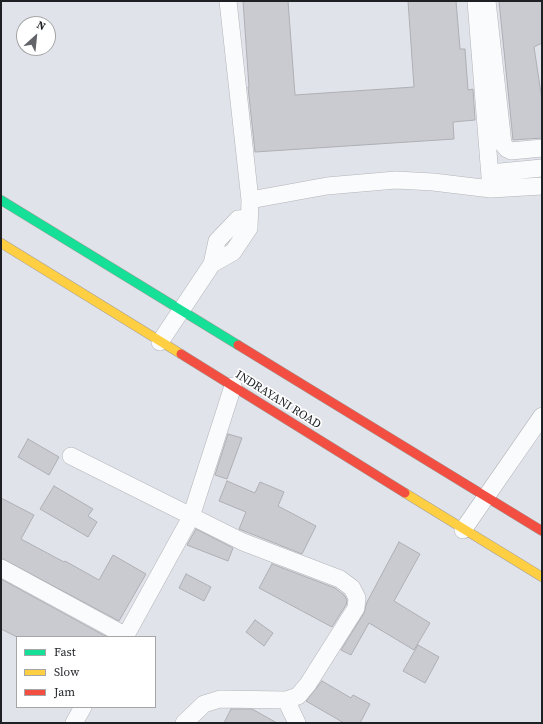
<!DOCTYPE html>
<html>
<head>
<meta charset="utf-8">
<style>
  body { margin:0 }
  #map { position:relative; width:543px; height:724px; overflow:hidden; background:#e1e3ea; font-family:"Source Serif 4",serif }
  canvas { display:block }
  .frame { position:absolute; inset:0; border:2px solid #1e2024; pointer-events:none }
  .legend { position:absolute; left:16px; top:636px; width:140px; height:72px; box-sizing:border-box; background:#fff; border:1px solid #a5a6a7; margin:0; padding:5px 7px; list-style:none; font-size:12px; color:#1e2024 }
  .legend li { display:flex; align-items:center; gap:8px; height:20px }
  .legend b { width:20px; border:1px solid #a5a6a7 }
  .north { position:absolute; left:16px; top:16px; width:40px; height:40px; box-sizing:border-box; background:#fff; border:1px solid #a5a6a7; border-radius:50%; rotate:27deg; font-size:11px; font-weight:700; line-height:16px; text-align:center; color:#1e2024 }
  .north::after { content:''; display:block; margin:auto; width:14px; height:18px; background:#626469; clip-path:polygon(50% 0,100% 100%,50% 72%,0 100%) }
</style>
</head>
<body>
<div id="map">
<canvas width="543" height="724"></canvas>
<div class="frame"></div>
<ul class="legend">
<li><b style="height:5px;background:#16e098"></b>Fast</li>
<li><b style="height:5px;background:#ffcf43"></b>Slow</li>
<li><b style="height:5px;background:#f24e42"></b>Jam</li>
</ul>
<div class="north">N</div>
</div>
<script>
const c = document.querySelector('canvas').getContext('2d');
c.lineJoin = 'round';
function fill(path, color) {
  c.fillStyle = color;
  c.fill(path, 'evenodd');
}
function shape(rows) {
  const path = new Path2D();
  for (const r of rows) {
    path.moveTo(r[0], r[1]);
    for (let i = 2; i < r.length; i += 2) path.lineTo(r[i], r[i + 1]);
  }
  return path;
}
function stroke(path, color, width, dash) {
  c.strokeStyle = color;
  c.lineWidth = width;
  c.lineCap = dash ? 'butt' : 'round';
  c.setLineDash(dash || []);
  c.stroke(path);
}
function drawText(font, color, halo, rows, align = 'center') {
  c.font = font + ' "Source Serif 4",serif';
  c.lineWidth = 3.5;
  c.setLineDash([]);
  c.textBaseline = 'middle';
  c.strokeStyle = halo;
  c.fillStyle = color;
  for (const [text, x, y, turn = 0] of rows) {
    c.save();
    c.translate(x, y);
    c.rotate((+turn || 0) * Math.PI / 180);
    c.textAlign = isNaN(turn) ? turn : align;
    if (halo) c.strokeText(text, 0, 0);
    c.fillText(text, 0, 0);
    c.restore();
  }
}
const building = shape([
  [243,1,288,1,295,95,414,87,408,1,456,1,460,49,465,49,468,90,473,89,475,120,453,122,454,139,255,152,248,87,249,87,243,1],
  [499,1,542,1,542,43,534,47,542,100,542,138,513,140,499,1],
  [228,434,242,438,227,479,215,475,228,434],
  [28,439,59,457,49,475,18,457,28,439],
  [227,481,255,493,260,482,284,492,278,506,316,526,302,554,239,529,246,512,219,501,227,481],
  [54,486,93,509,88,516,97,522,88,537,40,509,54,486],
  [1,498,34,515,21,539,64,562,65,561,99,580,113,555,146,574,119,621,1,558,1,498],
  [196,529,233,548,228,561,187,545,196,529],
  [399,542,420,554,394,601,430,623,414,650,369,623,351,655,341,650,364,613,367,602,399,542],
  [272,564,335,588,344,595,347,600,346,605,332,627,259,588,272,564],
  [186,574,211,587,204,601,179,588,186,574],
  [1,579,107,637,17,637,1,629,1,579],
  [255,620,273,633,264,646,246,632,255,620],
  [418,645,439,657,425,683,403,671,418,645],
  [322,681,351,698,353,695,370,704,360,723,344,723,306,701,322,681],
  [231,709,252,709,277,723,224,723,231,709]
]);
fill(building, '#c9cbd1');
stroke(building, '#adafb4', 1);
const street = shape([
  [228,1,250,200],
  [476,1,491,189],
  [487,1,503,144,507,149,511,151,542,148],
  [490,173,542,168],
  [212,264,233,252,249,228,250,200,327,186,396,180,433,182,491,189,542,186],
  [160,342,212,264,217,241,238,219,249,218],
  [71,456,243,542,340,579,352,588,357,598,356,608,308,684,298,696,286,700,220,699,204,704,184,723],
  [463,530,542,416],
  [1,568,126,636],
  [125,637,191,517,233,386],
  [286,700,297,723],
  [74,723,83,707]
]);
const fast = shape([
  [1,200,238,345]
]);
const slow = shape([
  [1,243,181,354],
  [405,493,542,577]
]);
const jam = shape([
  [238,345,542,531],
  [181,354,405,493]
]);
stroke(street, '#b2b4b9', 18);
stroke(fast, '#a29d99', 10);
stroke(slow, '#a29d99', 10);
stroke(jam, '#a29d99', 10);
stroke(street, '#fafbfc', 17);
stroke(fast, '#16e098', 9);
stroke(slow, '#ffcf43', 9);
stroke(jam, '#f24e42', 9);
drawText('12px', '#1e2024', '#fff', [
  ["INDRAYANI ROAD",278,400,32]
]);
</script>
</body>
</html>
